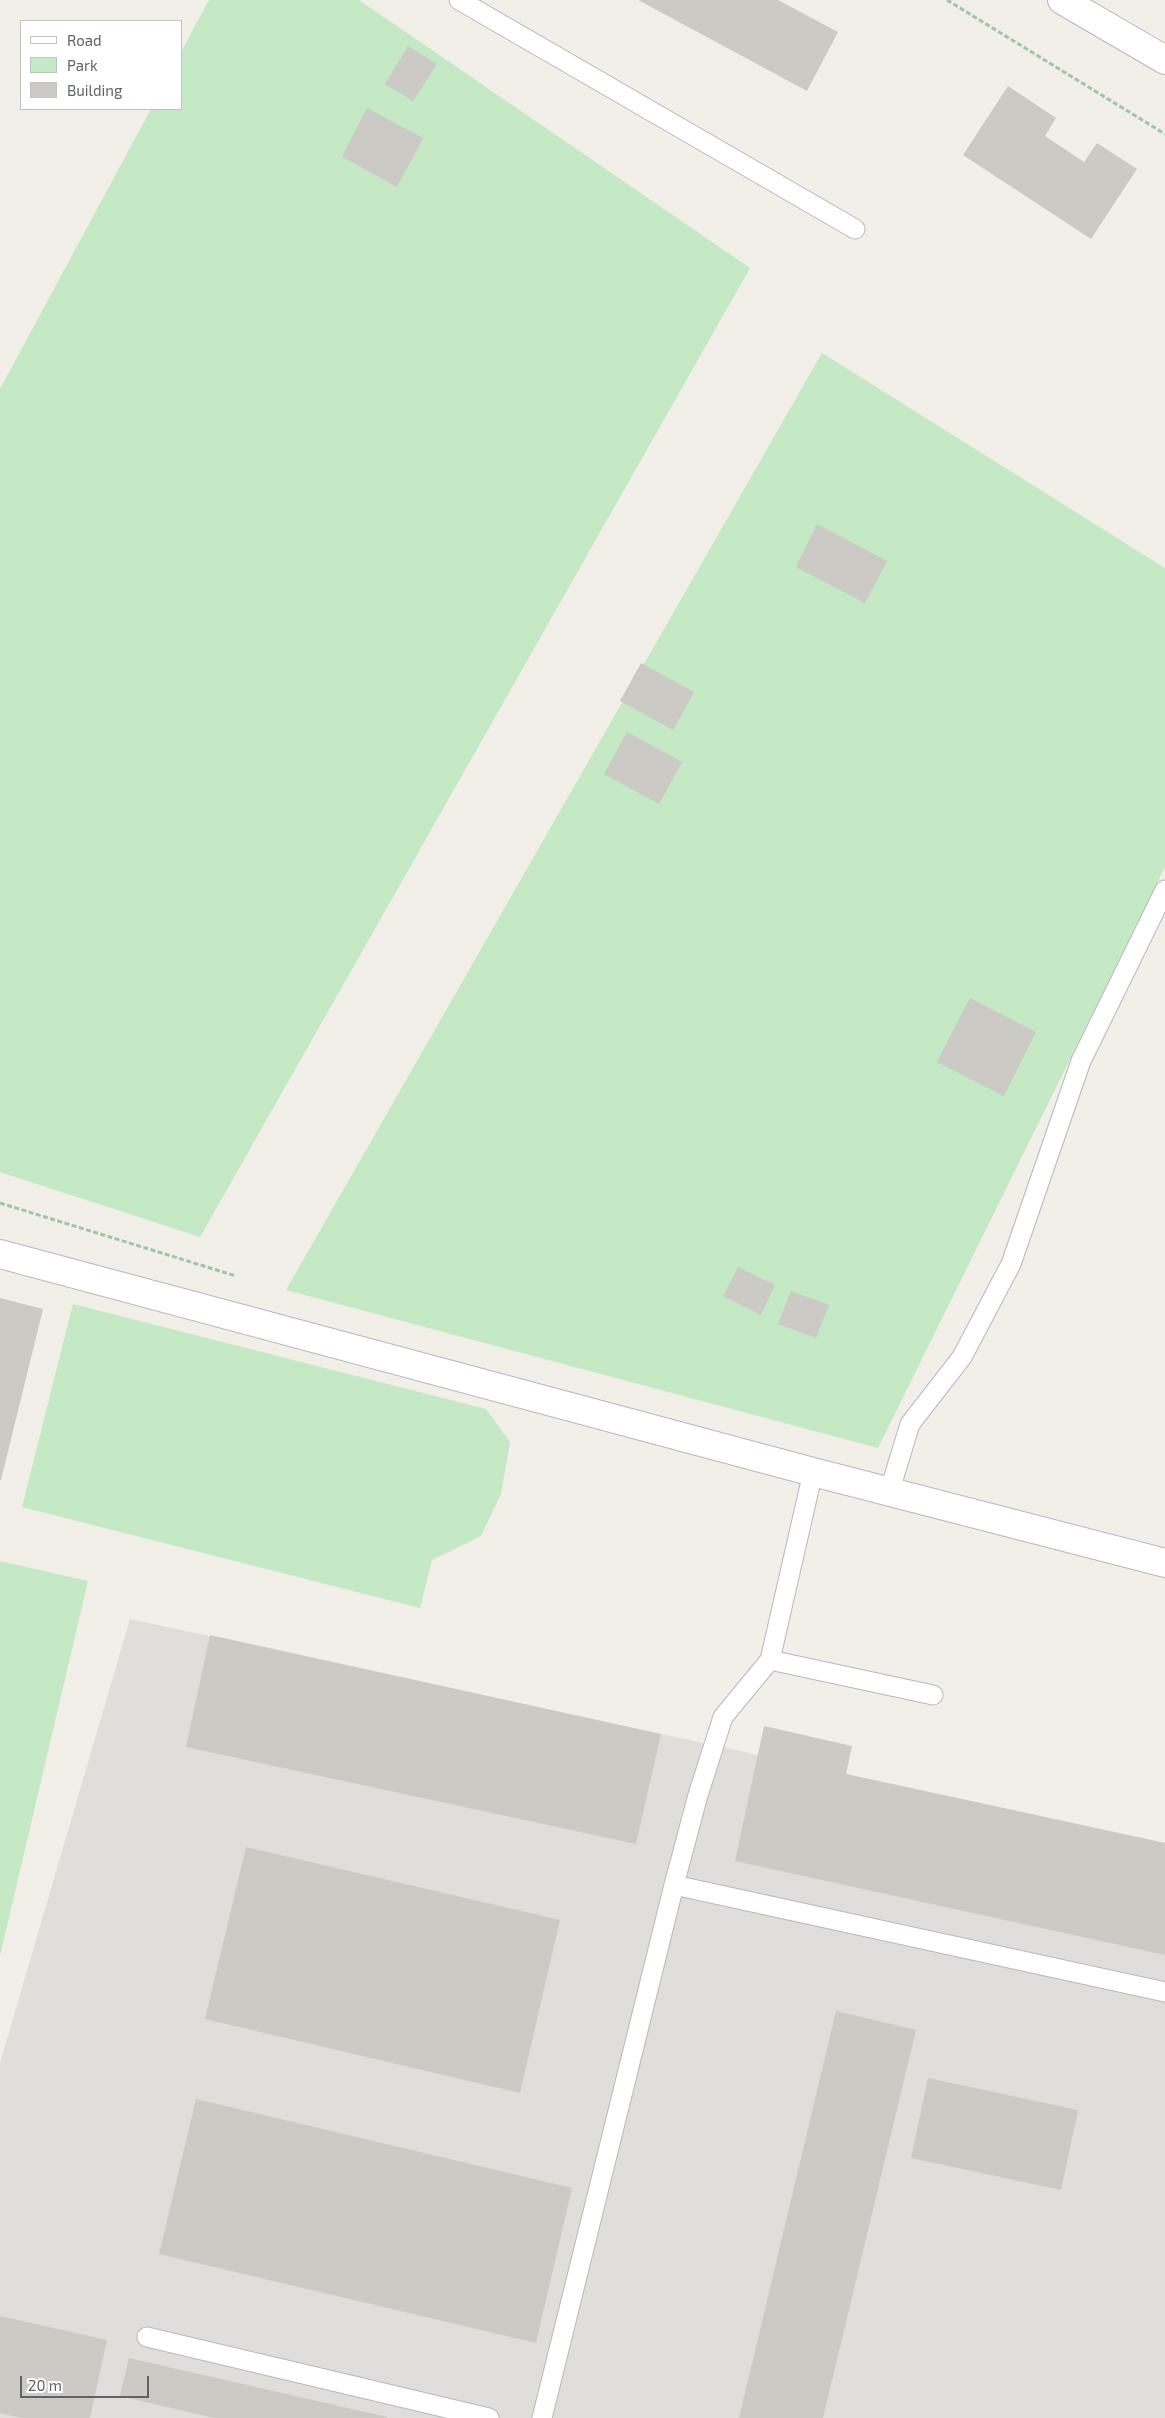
<!DOCTYPE html>
<html>
<head>
<meta charset="utf-8">
<style>
  body { margin:0 }
  #map { position:relative; width:1165px; height:2418px; overflow:hidden; background:#f1efe8; font-family:"Exo 2",sans-serif }
  canvas { display:block }
  .legend { position:absolute; left:20px; top:20px; width:162px; height:90px; box-sizing:border-box; background:#fff; border:1px solid #bfc1c3; margin:0; padding:6px 9px; list-style:none; font-size:15px; color:#5f6368 }
  .legend li { display:flex; align-items:center; gap:10px; height:25px }
  .legend b { width:25px; border:1px solid #bfc1c3 }
  .scale { position:absolute; left:20px; top:2376px; width:129px; height:22px; box-sizing:border-box; border:2px solid #5f6368; border-top:0; padding-left:6px; font-size:15px; line-height:18px; white-space:nowrap; color:#5f6368; -webkit-text-stroke:4px #fff; paint-order:stroke }
</style>
</head>
<body>
<div id="map">
<canvas width="1165" height="2418"></canvas>
<ul class="legend">
<li><b style="height:6px;background:#fff"></b>Road</li>
<li><b style="height:14px;background:#c5e8c5"></b>Park</li>
<li><b style="height:14px;background:#cccac5"></b>Building</li>
</ul>
<div class="scale">20 m</div>
</div>
<script>
const c = document.querySelector('canvas').getContext('2d');
c.lineJoin = 'round';
function fill(path, color) {
  c.fillStyle = color;
  c.fill(path, 'evenodd');
}
function shape(rows) {
  const path = new Path2D();
  for (const r of rows) {
    path.moveTo(r[0], r[1]);
    for (let i = 2; i < r.length; i += 2) path.lineTo(r[i], r[i + 1]);
  }
  return path;
}
function stroke(path, color, width, dash) {
  c.strokeStyle = color;
  c.lineWidth = width;
  c.lineCap = dash ? 'butt' : 'round';
  c.setLineDash(dash || []);
  c.stroke(path);
}
fill(shape([
  [130,1619,1165,1843,1165,2418,0,2418,0,2063]
]), '#e0deda');
fill(shape([
  [209,0,359,0,750,268,200,1237,0,1172,0,389,151,109,181,109,181,52],
  [822,353,1165,568,1165,867,878,1448,286,1290],
  [73,1304,486,1409,510,1442,501,1494,481,1536,432,1560,420,1608,22,1507],
  [0,1561,88,1581,0,1956]
]), '#c5e8c5');
fill(shape([
  [638,0,778,0,838,32,807,91],
  [408,46,437,64,413,101,385,84],
  [1008,86,1056,118,1045,136,1084,162,1097,143,1137,169,1091,239,963,155],
  [367,108,423,138,397,187,342,157],
  [817,524,887,561,865,603,796,567],
  [641,663,694,692,673,730,620,701],
  [627,732,682,762,659,804,604,774],
  [970,998,1036,1032,1004,1096,937,1062],
  [738,1267,775,1285,761,1315,723,1296],
  [791,1291,829,1305,816,1338,778,1324],
  [0,1298,43,1309,1,1480,0,1480],
  [210,1635,661,1734,636,1844,186,1747],
  [764,1726,852,1746,846,1774,1165,1843,1165,1955,735,1861],
  [246,1847,560,1920,520,2093,205,2019],
  [836,2011,916,2030,823,2418,739,2418],
  [928,2078,1078,2110,1061,2190,911,2158],
  [196,2099,572,2188,536,2343,159,2254],
  [0,2316,107,2340,90,2418,22,2418,0,2413],
  [129,2358,387,2417,387,2418,214,2418,120,2396]
]), '#cccac5');
const service = shape([
  [459,0,855,229],
  [889,1493,910,1424,962,1357,1011,1264,1081,1061,1165,890],
  [770,1660,933,1695],
  [674,1885,1165,1992],
  [147,2337,489,2418],
  [542,2418,674,1885,698,1795,723,1717,770,1660,813,1472]
]);
const minor = shape([
  [1062,0,1165,60],
  [0,1254,813,1472,1165,1563]
]);
stroke(service, '#b5b8bc', 21);
stroke(minor, '#b5b8bc', 30);
stroke(shape([
  [947,0,1165,134],
  [0,1203,236,1276]
]), '#9cc7a9', 3, [5, 2.5]);
stroke(service, '#fff', 19);
stroke(minor, '#fff', 28);
</script>
</body>
</html>
